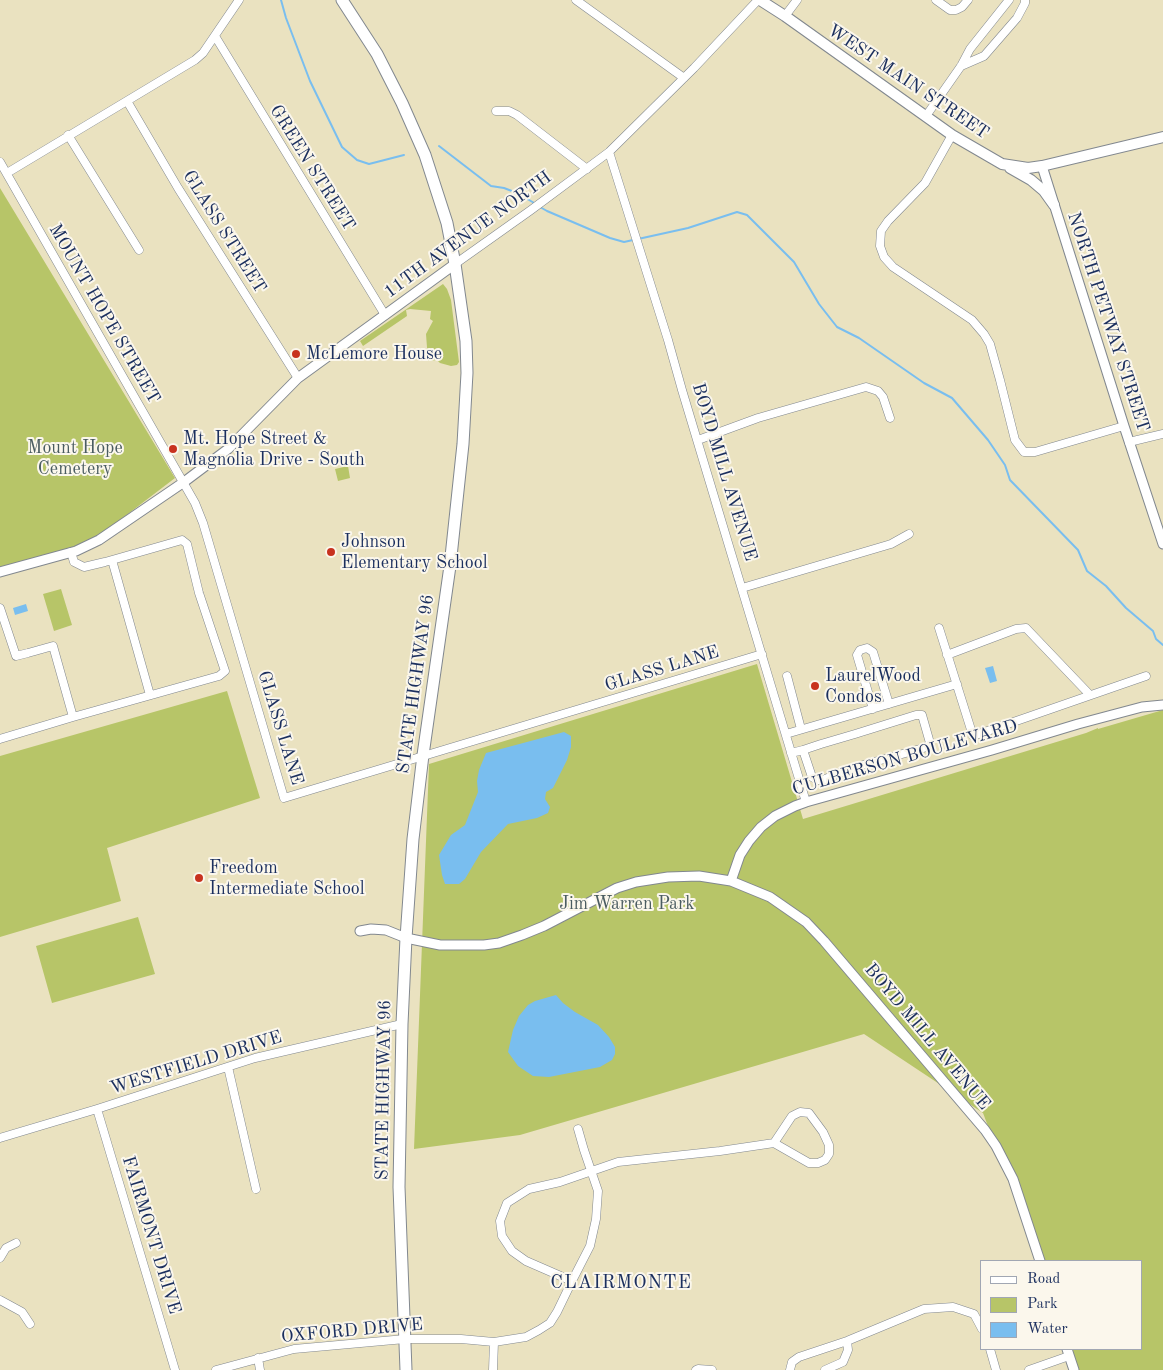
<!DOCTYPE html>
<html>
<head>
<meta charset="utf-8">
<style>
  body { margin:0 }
  #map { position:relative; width:1163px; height:1370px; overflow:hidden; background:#eae2c0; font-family:"Old Standard TT",serif }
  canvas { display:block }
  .legend { position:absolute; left:980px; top:1260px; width:162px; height:90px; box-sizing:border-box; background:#fbf7ec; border:1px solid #a1a7b3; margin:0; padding:6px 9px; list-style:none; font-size:15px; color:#1b2f5e }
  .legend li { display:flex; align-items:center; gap:10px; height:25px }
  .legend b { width:25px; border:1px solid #a1a7b3 }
</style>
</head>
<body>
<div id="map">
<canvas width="1163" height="1370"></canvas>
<ul class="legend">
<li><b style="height:6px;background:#fff"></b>Road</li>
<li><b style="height:14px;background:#b7c568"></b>Park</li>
<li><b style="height:14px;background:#79beef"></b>Water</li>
</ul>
</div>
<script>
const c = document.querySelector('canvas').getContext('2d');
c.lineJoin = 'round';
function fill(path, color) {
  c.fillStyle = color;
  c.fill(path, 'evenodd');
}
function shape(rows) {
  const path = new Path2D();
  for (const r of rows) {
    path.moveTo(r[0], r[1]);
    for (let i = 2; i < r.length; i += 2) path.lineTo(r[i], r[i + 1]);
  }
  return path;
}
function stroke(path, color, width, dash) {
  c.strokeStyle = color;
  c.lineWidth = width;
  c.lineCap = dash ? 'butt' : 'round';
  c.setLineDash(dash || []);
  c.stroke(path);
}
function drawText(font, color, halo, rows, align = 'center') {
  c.font = font + ' "Old Standard TT",serif';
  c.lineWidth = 4;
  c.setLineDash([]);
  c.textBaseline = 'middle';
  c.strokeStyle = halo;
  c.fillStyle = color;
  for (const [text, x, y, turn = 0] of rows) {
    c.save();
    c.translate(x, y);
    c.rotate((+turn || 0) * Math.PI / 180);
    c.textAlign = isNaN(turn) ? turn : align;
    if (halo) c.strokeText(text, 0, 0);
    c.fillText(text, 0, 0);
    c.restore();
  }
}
fill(shape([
  [0,188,175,478,86,546,0,569],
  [443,284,447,289,451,300,459,362,457,365,451,366,440,363,437,360,428,361,426,334,433,321,430,319,431,311,410,309,406,310,407,316,363,346,360,341],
  [348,466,350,478,338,481,335,469],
  [61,589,72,625,54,631,43,594],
  [757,664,803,819,1086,733,1098,728,1098,729,1163,710,1163,1370,1079,1370,1071,1349,1142,1349,1142,1261,1039,1261,983,1113,864,1034,520,1135,414,1149,429,764],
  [227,691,260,798,107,848,121,901,0,937,0,756],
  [138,917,155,974,52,1003,36,946]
]), '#b7c568');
fill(shape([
  [26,604,28,611,15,615,13,608],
  [993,666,997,681,990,683,985,668],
  [564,732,571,736,571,747,567,760,553,788,546,792,545,799,550,807,548,813,537,818,508,824,481,852,465,879,459,884,445,884,442,875,439,855,451,835,465,825,478,792,477,781,479,770,486,753],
  [556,995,563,1003,575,1012,598,1025,609,1037,615,1047,615,1054,612,1060,600,1067,549,1077,533,1076,518,1066,508,1052,513,1030,519,1016,528,1005,535,1001]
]), '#79beef');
stroke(shape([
  [281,0,286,18,310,81,342,147,357,160,369,164,404,155],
  [439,146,491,186,504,188,517,193,536,204],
  [540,207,547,211,610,238,624,242,633,240],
  [638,239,688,228,737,212,747,215,794,262,819,304,837,327,859,338,924,383,952,398,988,440,1005,465,1010,480,1078,550,1087,571,1106,586,1126,608,1153,631,1156,639,1163,645]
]), '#79beef', 2);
const minor = shape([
  [576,0,684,78],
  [936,0,950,10,956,10,962,7,968,0],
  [785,16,797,0],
  [215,36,385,315],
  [961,66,984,56,1017,18,1025,3,1025,0],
  [127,101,178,188,298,378],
  [496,111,509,111,517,115,587,169],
  [926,116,961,66,970,49,1009,0],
  [68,135,139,250],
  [952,135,925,183,888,221,881,231,880,246,884,257,893,267,972,320,984,334,990,344,1000,380,1015,440,1024,452,1035,452,1124,426],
  [609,152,668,340,682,390,806,802],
  [0,162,195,503,203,523,284,798,762,654],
  [7,173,195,60,203,53,239,0],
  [455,264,531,210,609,152,694,68,758,0],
  [698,440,758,418,866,387,878,391,883,397,890,418],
  [1129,442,1163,434],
  [112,560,150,695],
  [742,588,891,544,909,534],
  [0,608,16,656,28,653,53,646,73,717],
  [939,628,973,736,1146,676],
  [947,655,1016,629,1026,628,1090,695],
  [787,676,801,729],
  [873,709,857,655,860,650,867,648,873,652,889,704],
  [786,734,957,684],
  [0,739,73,717,219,676,225,671,199,593,187,544,182,540,105,562,84,567,74,562,71,552],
  [791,753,803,750,821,744,855,734,916,715,922,715,930,743,927,747,849,769,823,780,817,780,812,777,803,750],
  [228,1067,256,1189],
  [97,1109,175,1370],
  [0,1138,97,1109,255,1058,402,1024],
  [0,1258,6,1248,16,1243],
  [572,1281,526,1261,512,1251,502,1236,500,1221,507,1203,529,1189,560,1182,618,1162,720,1151,774,1143,809,1163,818,1163,825,1160,829,1154,829,1145,823,1132,809,1113,800,1112,792,1116,774,1143],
  [0,1300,22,1312,30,1324],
  [990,1349,996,1370],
  [258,1358,260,1370],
  [216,1370,294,1349,405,1339,461,1339,494,1342,526,1337,539,1330,550,1323,557,1312,572,1281,590,1246,596,1219,598,1191,584,1150,578,1129],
  [493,1370,494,1342],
  [696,1370,698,1369,712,1370],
  [790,1370,792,1362,799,1357,847,1341,924,1309,953,1307,974,1314,982,1329],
  [825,1370,843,1362,848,1350,847,1341],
  [1029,1370,1069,1356]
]);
const tertiary = shape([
  [1042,166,1124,426,1163,544],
  [0,572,76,551,99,540,184,482,228,449,298,378,455,264],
  [731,881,770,897,806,922,824,941,985,1130,996,1146,1013,1179,1040,1261],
  [360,931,371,929,386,930,406,938,440,945,484,945,499,943,522,935,544,926,617,888,636,882,668,877,699,876,731,881,740,855,749,841,761,827,775,816,795,806,806,802,992,750,1078,724,1142,707,1163,705],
  [1067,1349,1074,1370]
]);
const secondary = shape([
  [760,0,785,16,952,135,1002,164,1028,168,1042,166,1163,137],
  [1010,168,1031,180,1044,191,1054,205]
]);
const primary = shape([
  [342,0,377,54,402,103,425,155,447,223,455,264,466,341,467,373,463,444,450,566,423,755,413,839,406,938,402,1024,399,1187,406,1370]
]);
stroke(minor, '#82888f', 9);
stroke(tertiary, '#82888f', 11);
stroke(secondary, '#82888f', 12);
stroke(primary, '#82888f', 13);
stroke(minor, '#fff', 8);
stroke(tertiary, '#fff', 9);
stroke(secondary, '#fff', 10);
stroke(primary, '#fff', 11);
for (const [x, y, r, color] of [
  [296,354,5,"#c8321e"],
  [173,449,5,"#c8321e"],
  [331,552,5,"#c8321e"],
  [815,686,5,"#c8321e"],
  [199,878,5,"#c8321e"]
]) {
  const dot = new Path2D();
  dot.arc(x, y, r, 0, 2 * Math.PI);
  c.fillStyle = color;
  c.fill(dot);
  stroke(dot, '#fbf7ec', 2);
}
drawText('18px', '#1b2f5e', '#fbf7ec', [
  ["WEST MAIN STREET",908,82,34],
  ["GREEN STREET",312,168,58],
  ["GLASS STREET",224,232,58],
  ["11TH AVENUE NORTH",468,235,-36],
  ["MOUNT HOPE STREET",104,314,60],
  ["NORTH PETWAY STREET",1108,322,72],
  ["BOYD MILL AVENUE",724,472,73],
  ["GLASS LANE",662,669,-17],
  ["STATE HIGHWAY 96",416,684,-82],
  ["GLASS LANE",280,728,73],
  ["CULBERSON BOULEVARD",905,758,-16],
  ["BOYD MILL AVENUE",927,1037,50],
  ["WESTFIELD DRIVE",196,1063,-17],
  ["STATE HIGHWAY 96",384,1090,-89],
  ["FAIRMONT DRIVE",151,1235,73],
  ["OXFORD DRIVE",352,1331,-5]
]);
drawText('18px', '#1b2f5e', '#fbf7ec', [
  ["McLemore House",306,354],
  ["Mt. Hope Street &",183,439],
  ["Magnolia Drive - South",183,460],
  ["Johnson",341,542],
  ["Elementary School",341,563],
  ["LaurelWood",825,676],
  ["Condos",825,697],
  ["Freedom",209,868],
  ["Intermediate School",209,889]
], 'left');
drawText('18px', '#4a5c61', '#fbf7ec', [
  ["Mount Hope",75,448],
  ["Cemetery",75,469],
  ["Jim Warren Park",627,904]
]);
c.letterSpacing = '1px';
drawText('19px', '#1b2f5e', '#fbf7ec', [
  ["CLAIRMONTE",621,1283]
]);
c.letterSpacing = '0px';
</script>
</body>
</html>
